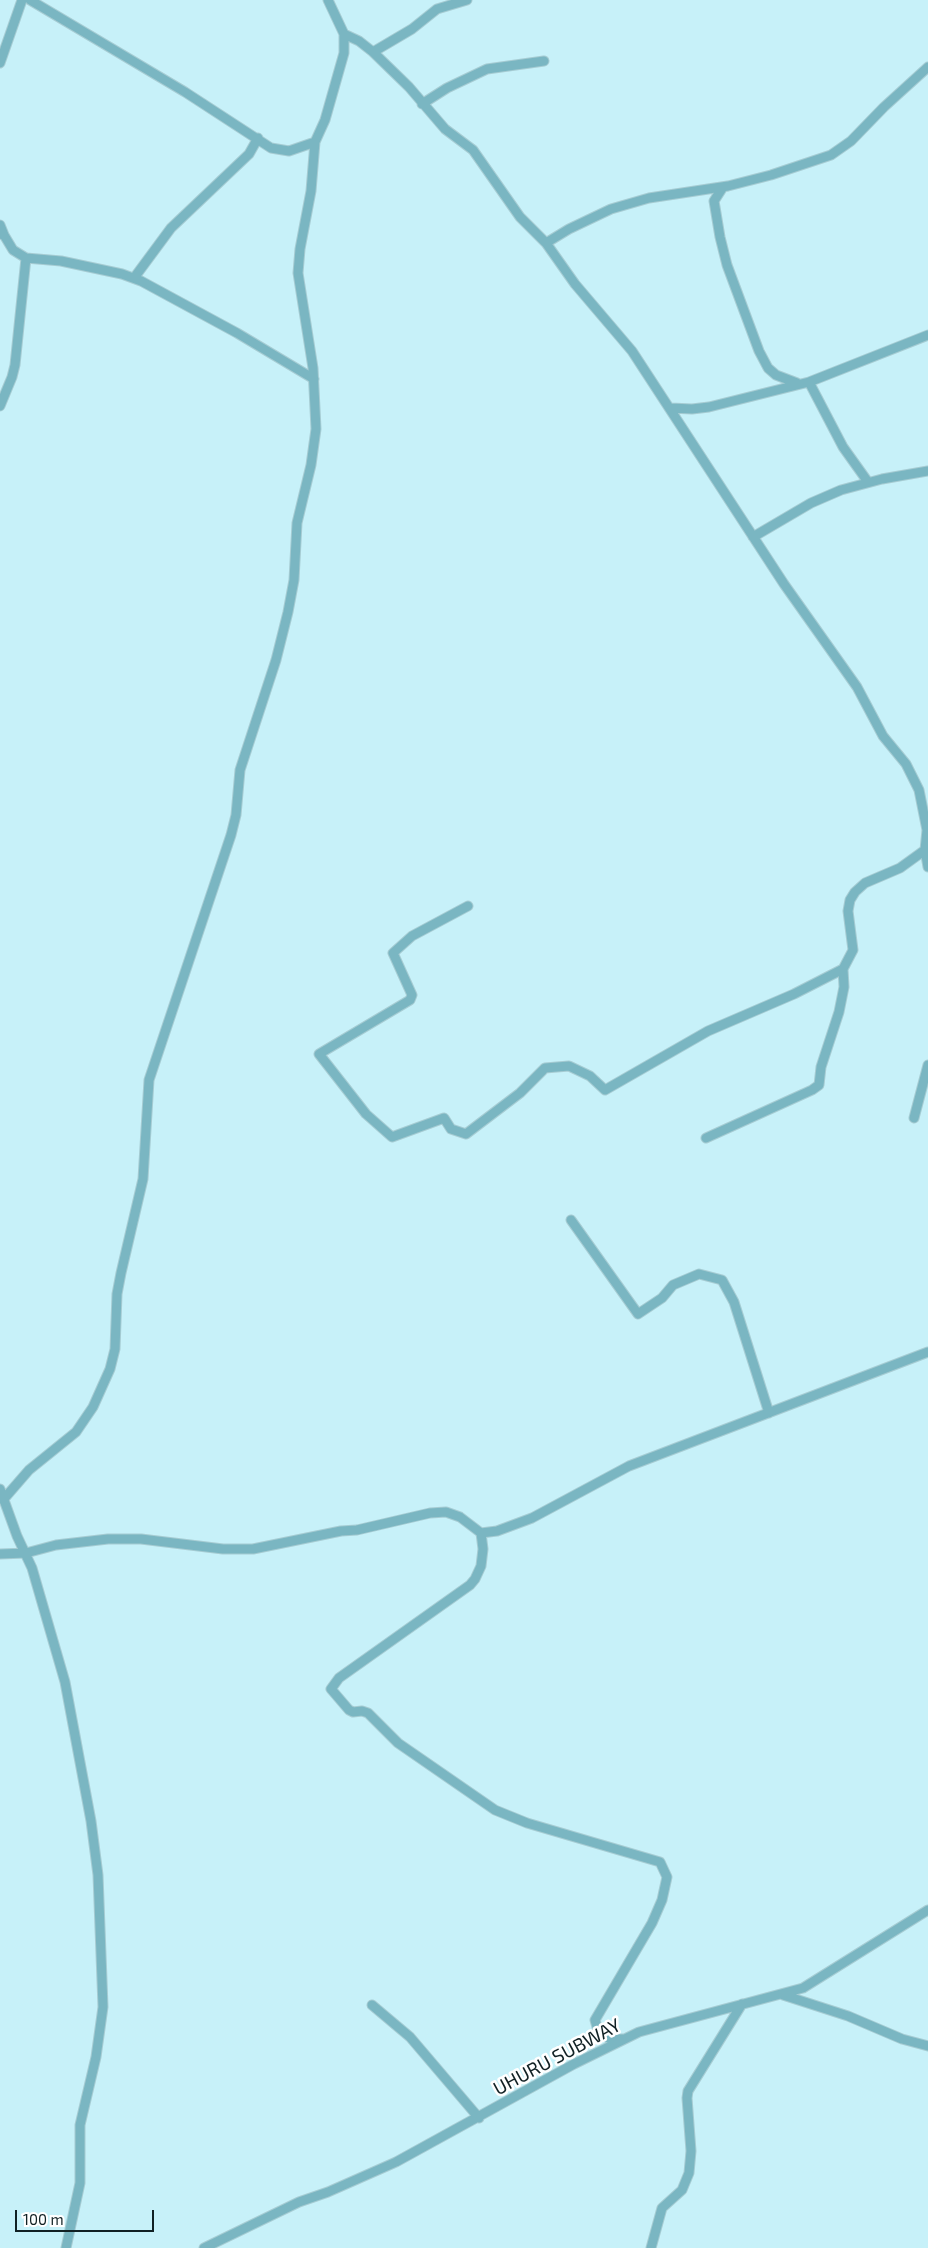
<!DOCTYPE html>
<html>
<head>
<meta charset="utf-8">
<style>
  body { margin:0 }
  #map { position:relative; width:928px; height:2248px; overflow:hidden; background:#c7f1f9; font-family:"Exo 2",sans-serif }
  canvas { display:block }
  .scale { position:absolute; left:15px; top:2210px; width:139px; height:22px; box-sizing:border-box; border:2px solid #112124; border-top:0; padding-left:6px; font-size:15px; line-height:18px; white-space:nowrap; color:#112124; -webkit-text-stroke:4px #fff; paint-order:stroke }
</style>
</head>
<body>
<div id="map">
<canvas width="928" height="2248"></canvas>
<div class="scale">100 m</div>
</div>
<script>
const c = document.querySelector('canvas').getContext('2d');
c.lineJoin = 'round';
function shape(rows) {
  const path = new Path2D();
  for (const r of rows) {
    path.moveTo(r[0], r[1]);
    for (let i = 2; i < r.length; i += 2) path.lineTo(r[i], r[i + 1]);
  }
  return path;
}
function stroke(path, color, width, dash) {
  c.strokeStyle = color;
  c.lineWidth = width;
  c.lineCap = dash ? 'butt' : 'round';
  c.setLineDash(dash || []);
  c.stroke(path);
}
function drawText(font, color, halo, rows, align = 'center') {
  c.font = font + ' "Exo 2",sans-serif';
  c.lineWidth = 5;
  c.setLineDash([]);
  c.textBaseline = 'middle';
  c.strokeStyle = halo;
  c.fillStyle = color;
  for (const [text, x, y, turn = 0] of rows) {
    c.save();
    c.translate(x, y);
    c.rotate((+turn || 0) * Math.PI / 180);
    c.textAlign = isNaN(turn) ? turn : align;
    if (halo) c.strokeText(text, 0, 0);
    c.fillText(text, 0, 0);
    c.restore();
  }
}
const minor = shape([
  [30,0,185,92,271,148,289,151,315,142],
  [344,34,359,41,373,52,409,87,445,129,473,150,520,217,546,243,575,284,632,351,784,584,857,687,883,736,906,764,919,790,927,830,925,850,900,868,865,883,855,892,850,900,848,911,853,950,843,969,844,987,839,1012,821,1067,819,1085,812,1090,706,1138],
  [373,52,412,29,437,9,467,0],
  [0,63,22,0],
  [422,104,447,88,487,69,544,61],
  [723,187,714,201,720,237,727,265,759,351,768,368,776,375,797,383],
  [0,225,4,235],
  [0,234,4,235,13,250,26,258,61,261,122,274,141,281,237,333,314,379],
  [546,243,569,229,611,209,649,198,728,186,771,175,831,155,851,141,884,107,928,67],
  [134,278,171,228,249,154,258,138],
  [809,382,843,447,868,482],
  [0,406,12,377,15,365,26,258],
  [671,408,692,409,709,407,809,382,928,335],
  [753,537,811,503,841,490,882,479,928,471],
  [925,850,928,867],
  [468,906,412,936,393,953,412,995,410,1000,319,1054,366,1114,392,1137,444,1118,451,1129,466,1134,520,1093,545,1068,569,1066,590,1076,605,1090,708,1031,794,994,843,969],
  [914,1118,928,1065],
  [571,1220,638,1314,662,1298,673,1285,699,1274,722,1280,734,1302,769,1413],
  [0,1489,17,1536,32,1568,65,1682,91,1821,98,1875,103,2007,96,2057,80,2125,80,2183,66,2248],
  [3,1500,29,1470,76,1432,93,1407,110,1369,115,1349,117,1294,121,1273,143,1179,149,1080,231,835,236,815,240,770,276,660,288,612,294,580,297,523,311,465,316,429,313,368,298,273,300,249,311,191,315,142,325,120,344,53,344,34,328,0],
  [481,1533,483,1549,481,1566,475,1579,470,1585,339,1678,331,1689,349,1710,353,1712,362,1711,368,1713,398,1743,495,1810,527,1823,660,1862,667,1877,662,1900,652,1923,595,2020,597,2027,606,2037,611,2039,624,2039],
  [0,1554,26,1553,56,1545,108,1539,141,1539,223,1549,253,1549,341,1531,357,1530,430,1513,446,1512,460,1517,481,1533,497,1531,532,1518,629,1466,928,1352],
  [783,1995,848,2016,902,2039,928,2046],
  [372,2005,410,2037,479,2118],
  [204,2248,299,2202,328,2192,396,2162,574,2064,639,2032,803,1988,928,1910],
  [651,2248,662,2208,682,2190,689,2173,691,2151,687,2098,688,2091,742,2004]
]);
stroke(minor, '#a6ccd3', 11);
stroke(minor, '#7ab6c2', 9);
drawText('19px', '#112124', '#fff', [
  ["UHURU SUBWAY",557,2057,-28]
]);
</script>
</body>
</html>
